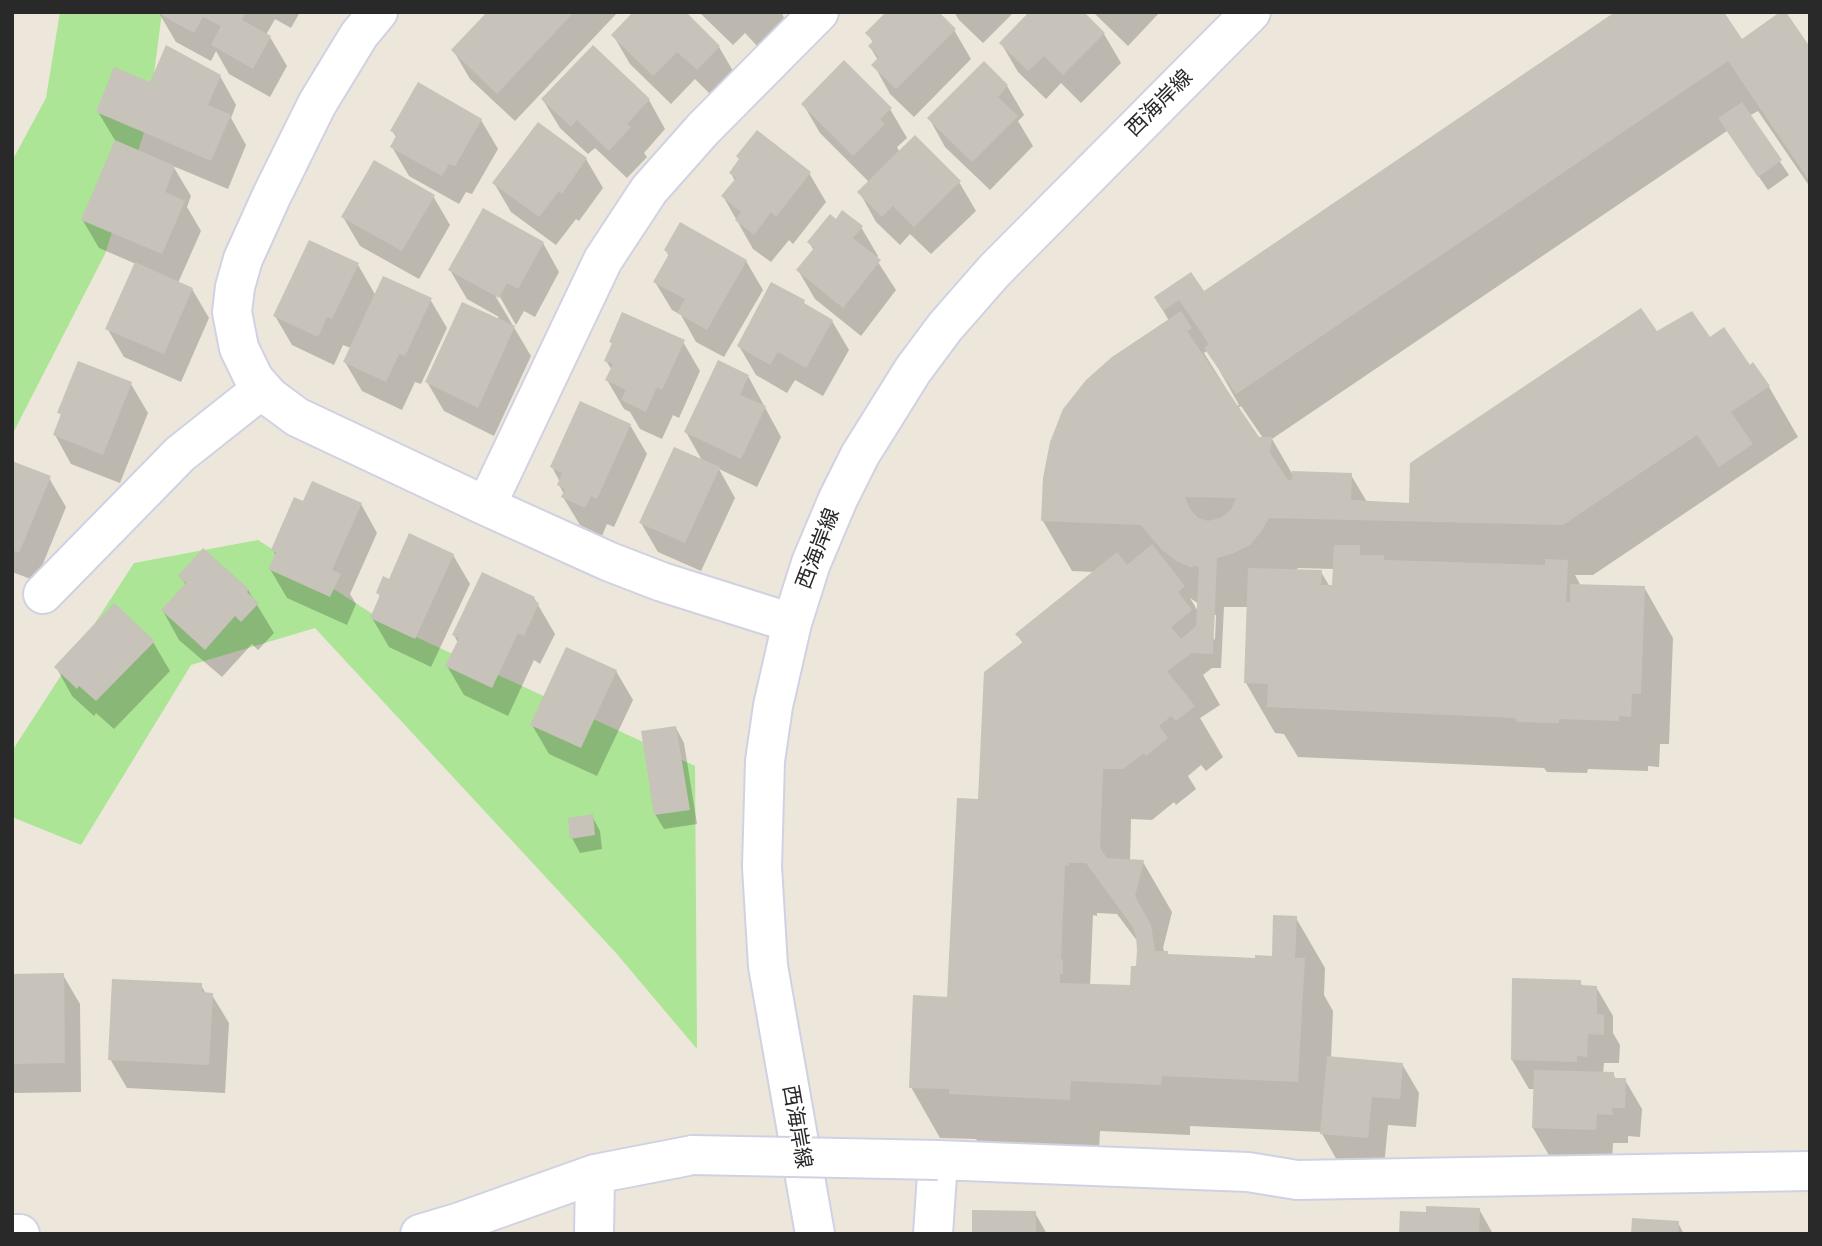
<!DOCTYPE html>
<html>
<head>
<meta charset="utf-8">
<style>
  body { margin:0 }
  #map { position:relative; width:1822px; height:1246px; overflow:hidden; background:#ece6db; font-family:Signika,sans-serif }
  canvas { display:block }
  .frame { position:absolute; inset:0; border:14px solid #292929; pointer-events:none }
</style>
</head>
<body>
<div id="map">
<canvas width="1822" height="1246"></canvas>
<div class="frame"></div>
</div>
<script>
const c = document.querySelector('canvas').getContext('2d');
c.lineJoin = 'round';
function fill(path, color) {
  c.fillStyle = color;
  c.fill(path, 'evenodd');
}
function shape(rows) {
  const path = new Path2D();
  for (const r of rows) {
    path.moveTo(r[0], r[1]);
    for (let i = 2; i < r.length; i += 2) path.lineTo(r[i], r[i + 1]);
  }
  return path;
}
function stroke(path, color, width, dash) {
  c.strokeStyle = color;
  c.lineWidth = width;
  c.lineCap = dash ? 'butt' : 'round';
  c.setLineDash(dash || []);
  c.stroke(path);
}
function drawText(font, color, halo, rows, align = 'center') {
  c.font = font + ' Signika,"Noto Sans JP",sans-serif';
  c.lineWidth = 5;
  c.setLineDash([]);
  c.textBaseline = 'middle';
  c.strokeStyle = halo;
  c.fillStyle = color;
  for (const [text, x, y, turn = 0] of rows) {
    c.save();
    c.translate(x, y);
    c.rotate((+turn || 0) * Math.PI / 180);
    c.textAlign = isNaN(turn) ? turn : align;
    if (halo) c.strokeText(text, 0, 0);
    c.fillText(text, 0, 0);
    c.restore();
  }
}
fill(shape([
  [60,12,162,12,148,120,105,254,12,435,12,161,46,98],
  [258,540,388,624,695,766,697,1049,616,953,315,628,191,665,81,845,12,817,12,751,134,563]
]), '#ace595');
fill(shape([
  [300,12,291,28,275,19,266,35,270,37,287,66,270,97,229,74,216,51,211,61,176,42,159,13],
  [489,12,618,12,515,121,470,79,453,50],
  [683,12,719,47,736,76,714,98,695,79,671,104,630,64,613,35],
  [699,12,781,12,786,21,759,48,745,33,733,45],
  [954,12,1014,12,983,43,959,20],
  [1093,12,1160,12,1128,46],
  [954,30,971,59,914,117,890,94,874,65,878,60,870,47,873,43,868,33],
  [1104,34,1121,63,1081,103,1061,83,1046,99,1018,72,1001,43],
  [1741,41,1810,50,1810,187,1758,111,1749,116,1789,175,1768,190,1727,131,1272,439,1294,477,1351,475,1367,502,1411,504,1657,334,1709,340,1749,367,1769,387,1798,437,1593,575,1575,575,1581,586,1644,587,1673,638,1669,744,1660,744,1659,767,1648,766,1648,771,1588,769,1587,773,1547,772,1544,768,1298,757,1284,734,1275,733,1246,683,1249,607,1224,607,1221,668,1212,668,1203,675,1220,705,1200,718,1223,757,1206,771,1201,765,1188,776,1196,789,1176,805,1174,802,1152,820,1131,819,1130,861,1143,862,1172,912,1163,948,1165,953,1168,956,1257,960,1273,957,1296,918,1325,968,1324,995,1333,1011,1331,1058,1402,1064,1419,1093,1416,1127,1388,1125,1384,1166,1338,1162,1321,1132,1190,1126,1190,1135,1100,1131,1099,1150,980,1145,976,1139,940,1138,911,1087,949,999,980,801,1023,644,1018,634,1095,572,1072,571,1043,521,1169,321,1156,298,1203,293],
  [1208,350,1239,405,1237,406,1204,353],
  [1241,406,1263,438,1259,438,1238,408],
  [1298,568,1334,569,1334,587,1330,587,1321,572,1296,571],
  [1190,598,1199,604,1199,613],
  [1213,615,1216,615,1215,640,1212,637],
  [1097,913,1117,914,1138,942,1138,968,1132,987,1090,986,1093,915,1097,916],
  [593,47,649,100,665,129,644,153,647,157,627,178,595,148,588,154,560,128,543,100],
  [984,63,1007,86,1024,115,1018,121,1033,146,990,190,945,147,929,118],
  [220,76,236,105,231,118,246,145,228,189,173,166,191,196,187,207,201,231,178,283,192,289,209,318,181,382,124,357,107,328,136,264,99,248,82,219,116,142,98,112,151,85],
  [803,104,890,109,907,138,897,147,900,153,959,182,976,211,931,254,910,234,900,245,876,222,860,193,870,183,820,133],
  [481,120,498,149,472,194,466,192,459,204,409,176,392,147,397,138,392,131],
  [586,159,603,188,579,221,576,219,556,245,511,212,494,183],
  [731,173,809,173,826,202,793,244,789,240,771,262,753,249,723,196,735,181],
  [433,196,450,225,419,279,360,246,343,217],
  [836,221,861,227,878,256,876,259,896,290,861,336,815,299,798,270,814,251,809,242],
  [543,243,559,272,535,317,524,311,516,325,496,290,493,292,531,356,494,436,444,411,427,382,499,317,467,299,450,270],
  [666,250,746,261,763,290,724,357,696,342,681,315,672,310,655,282,669,257],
  [358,265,376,296,430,299,447,328,421,384,415,382,402,410,362,391,345,362,351,348,343,345,334,365,292,345,275,316],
  [803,302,807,307,832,321,849,350,823,396,795,380,787,393,756,375,739,346],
  [611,342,683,342,700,371,679,418,673,415,662,439,640,429,630,412,624,409,607,380,612,370,606,361,613,346],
  [748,376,781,437,757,487,719,469,735,498,701,571,658,552,641,523,703,462,686,432],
  [131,384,148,413,120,483,71,464,55,435,62,417,59,412],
  [630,425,647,454,614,527,607,524,602,536,580,525,563,497,564,494,559,485,560,482,552,467],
  [12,463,49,478,66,507,36,581,12,572],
  [304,504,361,504,377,533,350,594,356,604,347,625,287,598,270,569,276,556,273,550],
  [453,555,470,584,431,667,389,647,372,618,381,598,378,593,389,581],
  [180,576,248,590,274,633,258,650,252,644,222,677,179,640,163,611,186,585],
  [534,598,555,634,540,664,534,660,508,716,464,695,447,666,458,643,454,635],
  [153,642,170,671,114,729,96,713,94,716,72,696,56,667],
  [616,671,633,700,597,776,549,754,532,725],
  [676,728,684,743,697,824,664,829,655,814],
  [592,816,600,831,602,849,580,853,572,838],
  [63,975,80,1004,81,1092,12,1093,12,976],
  [1580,982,1583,987,1596,987,1613,1016,1613,1033,1620,1045,1619,1063,1604,1063,1603,1074,1613,1074,1616,1079,1625,1080,1642,1109,1640,1137,1628,1136,1628,1143,1613,1143,1612,1159,1550,1157,1533,1128,1535,1089,1529,1089,1512,1060],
  [201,985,206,994,212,995,229,1023,225,1093,127,1088,110,1059],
  [1479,1209,1493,1234,1401,1234],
  [1035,1213,1047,1234,974,1234],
  [1678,1223,1684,1234,1633,1234]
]), '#0003');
fill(shape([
  [156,12,246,12,242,20,271,36,253,69,211,45,221,26,203,17,194,33],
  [487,12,574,12,497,94,451,50],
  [633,12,686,12,720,46,697,70,677,52,653,76,611,35],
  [886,12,939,12,956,29,896,89,871,65,879,57,868,46,873,41,865,33],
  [1029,12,1084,12,1105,33,1063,75,1044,56,1028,71,999,43],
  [1615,12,1724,12,1742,39,1780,12,1786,12,1810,47,1810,182,1728,61,1236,394,1204,348,1209,344,1179,300,1163,311,1154,297,1191,272,1204,291],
  [166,45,221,75,208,105,231,115,211,161,96,112,114,67,150,82],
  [593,45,650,99,627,124,631,127,609,151,577,120,571,127,541,99],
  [844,60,892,108,880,119,885,124,853,156,801,104],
  [984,61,1008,85,998,97,1018,116,972,162,927,118],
  [418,82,482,119,455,166,449,164,442,176,390,147,397,134,390,131],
  [1742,102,1782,160,1758,177,1718,118],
  [538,122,587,158,562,194,559,191,539,217,492,183],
  [757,130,811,172,776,217,771,212,754,235,735,220,741,212,721,196,736,178,729,173,739,159,736,156],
  [915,135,961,181,914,227,893,206,882,217,857,192],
  [115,140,175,166,165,192,185,201,162,254,81,220],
  [374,160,435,195,402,251,341,217],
  [483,208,544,242,518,289,507,283,499,298,448,270],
  [842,210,863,226,853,238,881,260,843,308,796,270,814,248,807,242,830,214,836,219],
  [680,222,747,260,707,330,677,313,685,299,653,282,669,254,664,250],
  [309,240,359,263,332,319,327,317,318,337,273,316],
  [135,262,193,288,164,354,105,329],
  [383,276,432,298,405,356,399,354,386,382,343,362],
  [771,282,805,300,804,303,833,320,806,368,778,352,770,365,737,346],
  [462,302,515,326,478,408,425,382],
  [1641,308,1657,331,1692,311,1710,337,1724,327,1750,365,1753,362,1770,386,1731,412,1753,444,1719,467,1697,435,1563,525,1269,518,1261,532,1250,545,1234,553,1217,558,1213,654,1192,653,1167,671,1195,706,1176,721,1171,716,1159,726,1168,738,1146,756,1144,753,1123,769,1103,769,1100,848,1107,858,1144,860,1135,896,1151,925,1155,951,1168,951,1168,954,1255,958,1255,955,1272,956,1273,915,1297,916,1295,958,1305,958,1298,1082,1162,1076,1161,1085,1071,1081,1070,1100,949,1094,949,1089,909,1088,913,995,947,997,957,798,978,799,984,672,1023,642,1015,634,1117,552,1127,565,1152,544,1185,586,1178,592,1192,610,1171,627,1181,639,1196,626,1199,567,1193,565,1193,568,1178,562,1162,550,1141,525,1041,521,1043,478,1050,442,1063,409,1086,380,1112,357,1181,311,1192,328,1187,331,1259,437,1272,437,1270,453,1288,480,1292,480,1292,471,1352,473,1351,500,1409,503,1410,463],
  [1185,497,1236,498,1231,510,1220,518,1208,521,1198,518,1190,509],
  [1069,863,1086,863,1132,926,1136,936,1137,950,1136,966,1131,966,1130,985,1060,983,1060,974,1063,974,1063,959,1061,959,1065,865,1069,866],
  [622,312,685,340,662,390,657,387,646,412,621,400,626,390,605,380,613,364,604,361,612,343,609,342],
  [718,360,749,375,740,395,766,406,741,459,684,432],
  [78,361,132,382,103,455,53,435,61,414,57,413],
  [580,401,631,424,597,499,591,496,585,508,561,497,565,489,557,485,562,473,550,467],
  [674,447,720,467,685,543,639,523],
  [12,461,51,476,19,553,12,550],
  [312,481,362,503,332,570,341,574,330,597,268,569,276,553,271,550,294,497,303,501],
  [409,533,454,554,415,639,370,618,380,595,376,593,383,576,389,579],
  [1334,545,1360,545,1360,555,1384,555,1384,560,1545,565,1545,559,1568,560,1566,602,1570,602,1570,584,1645,586,1641,694,1632,694,1631,717,1619,716,1619,721,1559,719,1559,723,1516,722,1516,718,1267,707,1268,684,1244,683,1248,568,1322,570,1321,585,1332,585],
  [203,548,249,589,247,592,259,603,241,622,235,616,205,650,161,610,186,583,178,576],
  [482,572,535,597,533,600,539,603,524,636,518,633,492,688,445,666,459,638,452,635],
  [114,603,155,641,96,701,79,686,77,689,54,667],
  [566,647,617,670,581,748,530,725],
  [676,726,690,810,654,815,641,731],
  [593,814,595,835,570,839,568,818],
  [64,973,65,1063,12,1064,12,974],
  [1512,978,1581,980,1581,985,1597,986,1597,1014,1604,1015,1604,1035,1588,1034,1587,1057,1577,1056,1577,1062,1511,1060],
  [112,979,202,983,202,992,213,993,209,1065,108,1060],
  [1327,1056,1403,1063,1400,1099,1372,1097,1368,1138,1320,1134],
  [1534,1070,1614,1072,1614,1078,1626,1078,1625,1108,1612,1108,1613,1115,1597,1114,1596,1130,1532,1128],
  [1426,1206,1480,1208,1479,1234,1399,1234,1400,1211,1426,1212],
  [972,1210,1036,1211,1036,1234,972,1234],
  [1632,1218,1679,1221,1678,1234,1631,1234]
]), '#c7c2ba');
const minor = shape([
  [378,12,359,35,317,104,272,195,243,259,235,287,232,312,239,348,254,379,270,397,297,417,486,506,610,562,662,582,792,623],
  [486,506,603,260,649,190,703,129,819,12],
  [43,594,180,454,262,389],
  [12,1234,20,1234],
  [420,1234,460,1222,595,1174,693,1155],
  [594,1234,595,1174],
  [815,1234,768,966,762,867,765,761,773,706,792,623,811,563,838,499,860,455,913,370,945,327,994,271,1251,12],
  [933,1234,938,1160,1248,1172,1297,1180,1810,1171]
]);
stroke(minor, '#d0d2e3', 42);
stroke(minor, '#fff', 38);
const minorBridge = shape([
  [693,1155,938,1160]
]);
stroke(minorBridge, '#d0d2e3', 42, []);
stroke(minorBridge, '#fff', 38);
drawText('21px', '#292929', '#fff', [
  ["西海岸線",1160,104,-45],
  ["西海岸線",819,549,-69],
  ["西海岸線",796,1127,80]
]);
</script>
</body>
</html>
